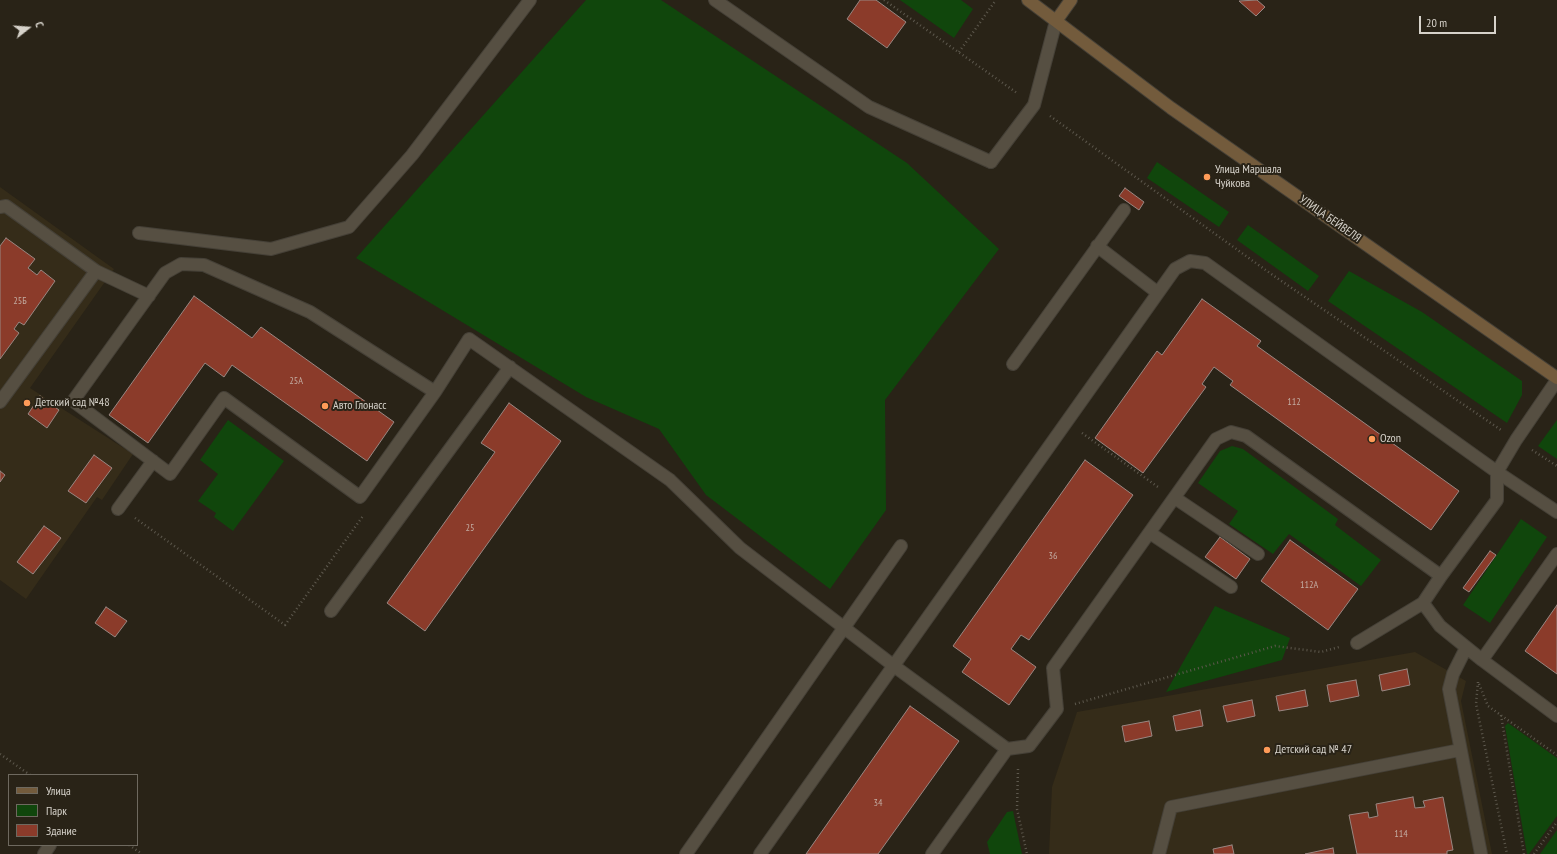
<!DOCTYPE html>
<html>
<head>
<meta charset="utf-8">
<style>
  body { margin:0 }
  #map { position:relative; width:1557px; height:854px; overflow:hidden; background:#292317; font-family:"PT Sans Narrow",sans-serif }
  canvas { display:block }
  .legend { position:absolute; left:8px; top:774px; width:130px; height:72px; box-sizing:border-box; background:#292317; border:1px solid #6e695f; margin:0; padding:5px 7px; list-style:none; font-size:12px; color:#d6d2ca }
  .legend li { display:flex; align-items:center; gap:8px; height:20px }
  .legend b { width:20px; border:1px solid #6e695f }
  .north { position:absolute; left:8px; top:8px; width:40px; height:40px; -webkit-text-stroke:3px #292317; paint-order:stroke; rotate:73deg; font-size:11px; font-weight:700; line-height:16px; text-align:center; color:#d6d2ca }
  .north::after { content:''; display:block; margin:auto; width:14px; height:18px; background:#d6d2ca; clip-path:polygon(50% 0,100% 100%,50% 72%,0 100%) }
  .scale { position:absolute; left:1419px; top:16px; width:77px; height:18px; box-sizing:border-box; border:2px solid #d6d2ca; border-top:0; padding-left:5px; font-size:12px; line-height:14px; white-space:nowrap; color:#d6d2ca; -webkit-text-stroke:3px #292317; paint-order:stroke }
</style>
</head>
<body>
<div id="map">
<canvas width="1557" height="854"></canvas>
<ul class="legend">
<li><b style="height:5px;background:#735b3c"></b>Улица</li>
<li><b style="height:11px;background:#10460c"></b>Парк</li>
<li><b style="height:11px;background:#8b3b2a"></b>Здание</li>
</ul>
<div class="north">С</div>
<div class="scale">20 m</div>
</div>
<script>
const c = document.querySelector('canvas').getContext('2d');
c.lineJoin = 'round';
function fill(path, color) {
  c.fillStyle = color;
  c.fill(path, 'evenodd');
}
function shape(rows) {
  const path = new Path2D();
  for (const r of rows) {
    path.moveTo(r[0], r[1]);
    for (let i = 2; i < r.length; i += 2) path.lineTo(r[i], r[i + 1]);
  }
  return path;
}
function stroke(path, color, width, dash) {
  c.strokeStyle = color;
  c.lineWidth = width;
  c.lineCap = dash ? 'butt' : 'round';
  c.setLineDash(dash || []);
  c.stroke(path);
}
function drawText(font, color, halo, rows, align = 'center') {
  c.font = font + ' "PT Sans Narrow",sans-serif';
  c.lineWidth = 4;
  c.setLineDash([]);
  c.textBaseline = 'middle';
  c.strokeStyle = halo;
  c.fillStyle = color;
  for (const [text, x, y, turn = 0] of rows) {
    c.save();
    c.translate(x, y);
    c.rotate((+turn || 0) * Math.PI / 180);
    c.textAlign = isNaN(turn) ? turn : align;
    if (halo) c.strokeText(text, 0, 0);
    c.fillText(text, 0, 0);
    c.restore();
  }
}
fill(shape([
  [0,187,114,269,30,388,133,454,102,500,97,497,26,599,0,580],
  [1415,652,1466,681,1461,701,1492,854,1049,854,1052,787,1077,712]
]), '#352c19');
fill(shape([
  [586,0,661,0,907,163,999,249,885,400,886,510,830,589,706,495,659,429,586,397,356,258],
  [900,0,961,0,973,9,954,38],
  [1157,162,1229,212,1219,227,1147,178],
  [1248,225,1319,276,1308,291,1237,240],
  [1349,271,1422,312,1522,381,1522,395,1507,423,1328,301],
  [228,420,284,461,233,531,214,517,216,513,198,501,218,474,200,460],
  [1557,420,1557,459,1538,446],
  [1232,446,1243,449,1338,519,1335,525,1381,560,1361,586,1289,534,1273,554,1229,524,1238,511,1198,483,1220,451],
  [1521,519,1547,537,1490,623,1463,605],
  [1215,606,1290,638,1282,660,1166,692],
  [1508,723,1557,758,1557,816,1529,854,1527,854,1505,726],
  [1013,811,1022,854,990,854,987,842,1007,812],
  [1557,830,1557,854,1540,854]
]), '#10460c');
const building = shape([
  [860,0,876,0,906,22,887,48,847,19,860,0],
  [1257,0,1265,7,1256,16,1239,1,1257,0],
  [1125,188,1144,202,1139,210,1119,196,1125,188],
  [6,238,35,259,28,268,37,275,41,270,55,281,24,325,19,322,14,329,19,333,0,359,0,246,6,238],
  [194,296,252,338,261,327,394,422,367,461,232,365,224,377,205,363,148,443,109,415,194,296],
  [1202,299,1261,341,1257,346,1459,491,1431,530,1230,385,1233,381,1214,367,1202,384,1206,387,1143,473,1095,438,1157,351,1162,355,1202,299],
  [40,396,59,410,47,428,28,414,40,396],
  [509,403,561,441,425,631,387,603,495,452,481,443,509,403],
  [94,455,112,468,86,503,68,491,94,455],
  [1085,460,1133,495,1029,640,1021,635,1011,649,1036,667,1009,705,962,672,971,659,953,646,1085,460],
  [0,471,5,475,0,482,0,471],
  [44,526,61,538,33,574,17,562,44,526],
  [1220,537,1250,559,1236,579,1205,557,1220,537],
  [1290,540,1358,589,1328,630,1261,581,1290,540],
  [1490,551,1496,555,1469,592,1463,588,1490,551],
  [1557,605,1557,674,1525,651,1557,605],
  [106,607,127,621,115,637,95,623,106,607],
  [1407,669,1410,685,1382,691,1379,675,1407,669],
  [1356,680,1359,696,1330,702,1327,685,1356,680],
  [1305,690,1308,706,1279,711,1276,696,1305,690],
  [1252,700,1255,716,1227,722,1223,706,1252,700],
  [910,706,959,741,939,769,878,854,806,854,910,706],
  [1200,710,1203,726,1176,731,1173,716,1200,710],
  [1149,721,1152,736,1125,742,1122,726,1149,721],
  [1413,797,1415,808,1425,807,1423,801,1443,797,1453,850,1447,851,1447,854,1357,854,1349,815,1368,812,1369,818,1378,816,1376,804,1413,797],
  [1232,845,1234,854,1214,854,1213,849,1232,845],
  [1333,848,1334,854,1305,854,1333,848]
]);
fill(building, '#8b3b2a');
stroke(building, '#998782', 1);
const lane = shape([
  [715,0,869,107,991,162],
  [0,207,6,206,96,271,149,296],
  [139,233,271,249,349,227,412,155,530,0],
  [1097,246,1158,293],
  [1013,364,1124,210],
  [435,392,310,312,204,265,181,264,165,273,73,401,170,474,224,398,360,497,435,392,469,339,670,480,740,548,894,666,1007,749],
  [0,402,96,271],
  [1175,498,1258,554],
  [118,509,153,461],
  [1150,533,1231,587],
  [1441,576,1497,500,1497,472,1516,440,1557,380],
  [331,611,510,367],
  [1357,643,1423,603],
  [1466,648,1453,674,1449,689,1481,854],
  [1482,660,1557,554],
  [44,854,50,845],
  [686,854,901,546],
  [760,854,1175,269,1190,261,1205,263,1497,472,1557,512],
  [932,854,1007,749,1029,746,1057,709,1053,668,1216,439,1231,432,1246,436,1441,576,1423,603,1440,626,1482,660,1557,716],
  [1159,854,1171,807,1460,750]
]);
const street = shape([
  [991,162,1034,105,1056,21]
]);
const secondary = shape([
  [1028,0,1171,108,1557,378],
  [1056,21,1071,0]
]);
stroke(lane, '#454037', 14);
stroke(street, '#454037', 14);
stroke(secondary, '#454037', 14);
stroke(shape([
  [884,0,1017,93],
  [959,52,996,0],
  [1050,116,1274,276,1501,430],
  [1082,433,1158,487],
  [1532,450,1557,466],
  [135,518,285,625,363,516],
  [1478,682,1476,704,1507,854],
  [1479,684,1488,706,1557,755],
  [1075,704,1275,646,1321,652,1339,647],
  [1501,715,1524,854],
  [0,754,30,775],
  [1018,769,1017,809,1027,854],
  [129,845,142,854],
  [1534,854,1557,822]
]), '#5d584d', 2.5, [1, 3]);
stroke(lane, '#564f42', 12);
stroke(street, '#564f42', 12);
stroke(secondary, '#735b3c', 12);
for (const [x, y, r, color] of [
  [1207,177,4,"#fe9b58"],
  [27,403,4,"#fe9b58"],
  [325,406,4,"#fe9b58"],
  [1372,439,4,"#fe9b58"],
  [1267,750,4,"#fe9b58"]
]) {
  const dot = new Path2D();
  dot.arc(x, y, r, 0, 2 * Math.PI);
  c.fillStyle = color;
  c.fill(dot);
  stroke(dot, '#292317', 1.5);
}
drawText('10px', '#c3aca2', null, [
  ["25Б",20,301],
  ["25А",296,381],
  ["112",1294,402],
  ["25",470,528],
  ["36",1053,556],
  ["112А",1309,585],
  ["34",878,803],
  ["114",1401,834]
]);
drawText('12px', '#d6d2ca', '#292317', [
  ["Улица Маршала",1215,170],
  ["Чуйкова",1215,184],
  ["Детский сад №48",35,403],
  ["Авто Глонасс",333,406],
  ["Ozon",1380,439],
  ["Детский сад № 47",1275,750]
], 'left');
drawText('12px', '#d6d2ca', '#292317', [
  ["УЛИЦА БЕЙВЕЛЯ",1330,219,35]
]);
</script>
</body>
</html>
